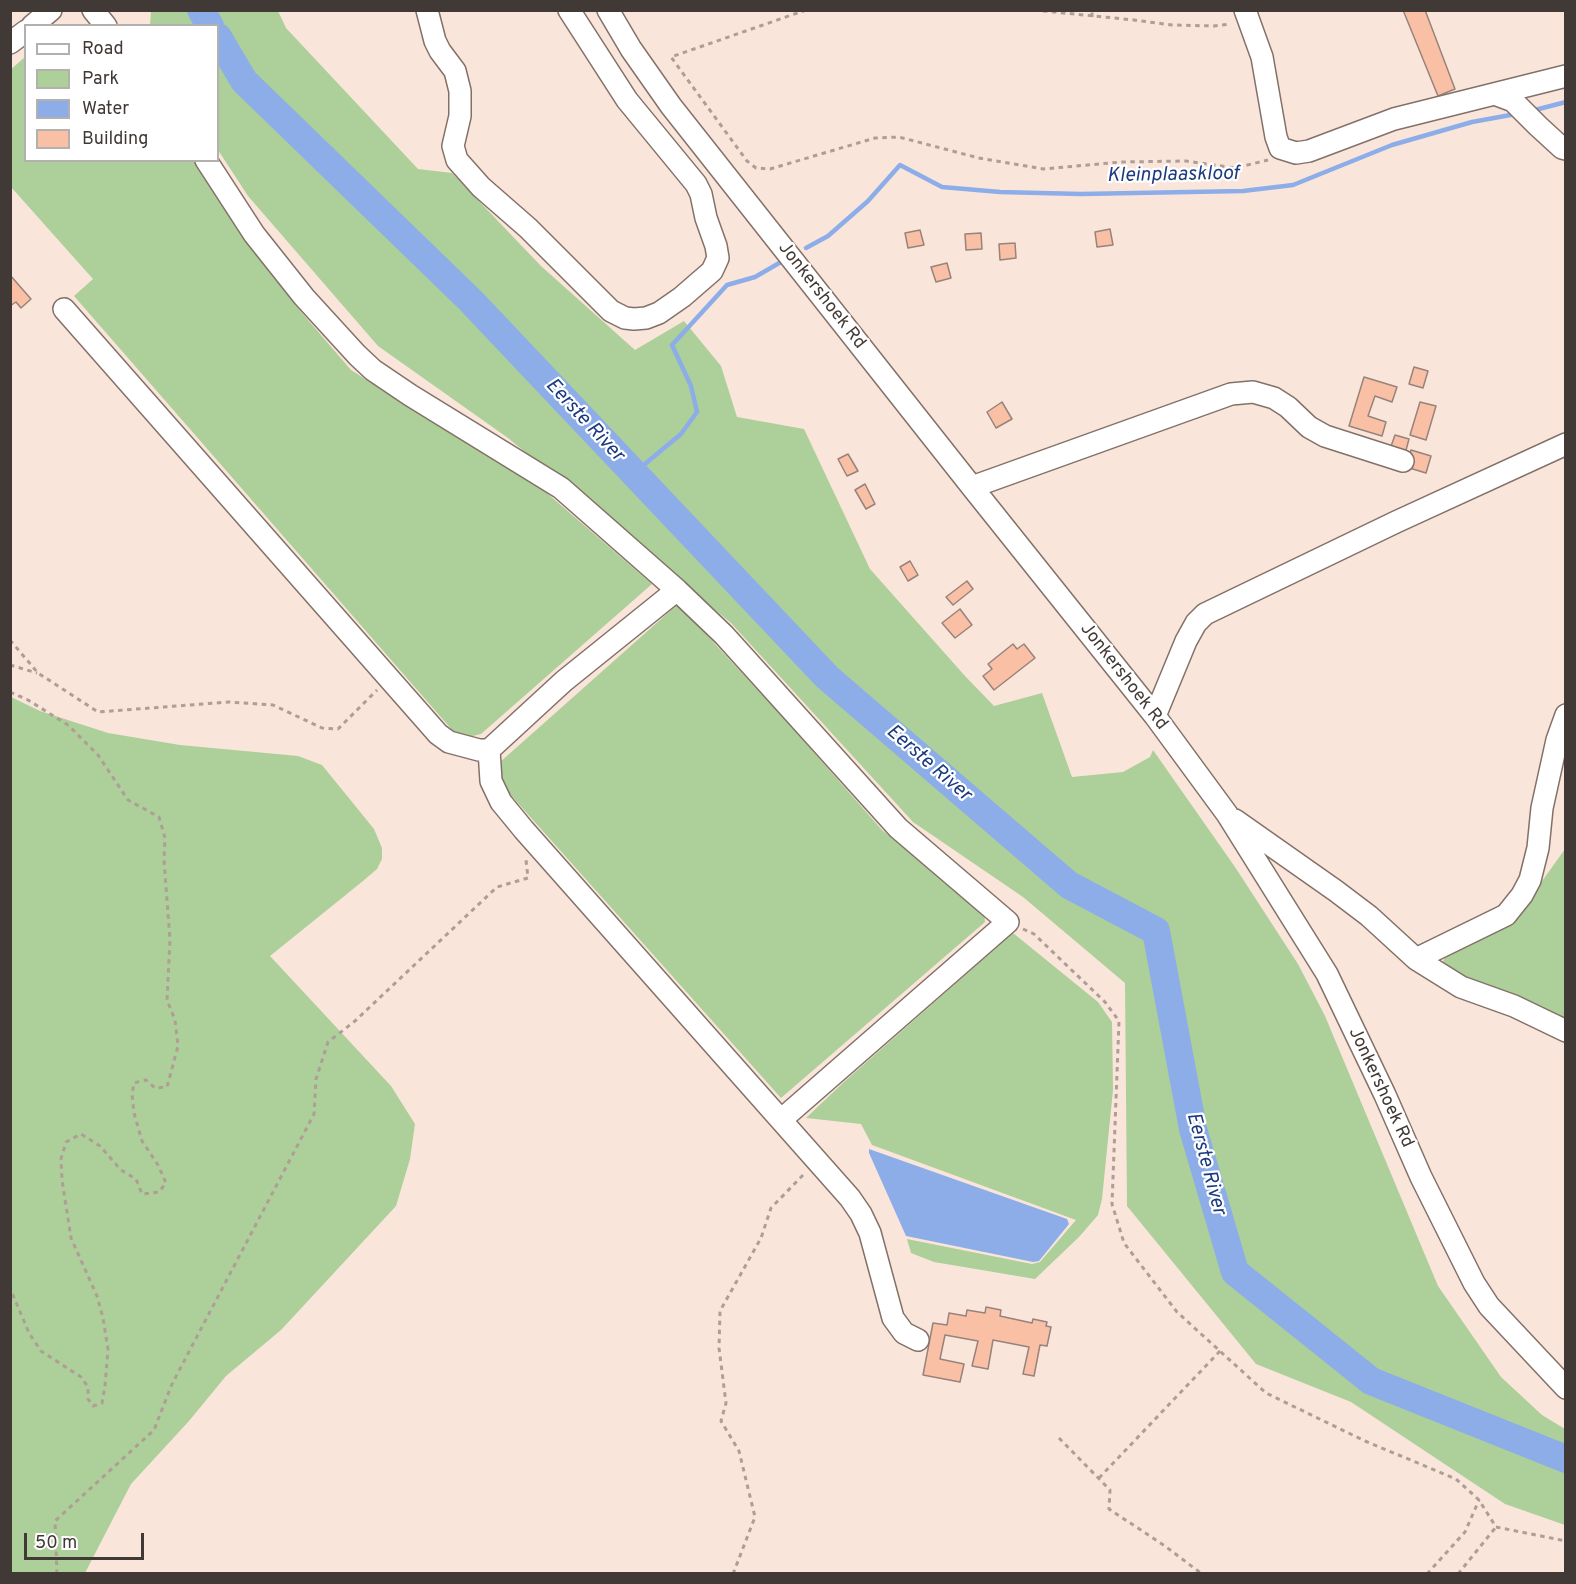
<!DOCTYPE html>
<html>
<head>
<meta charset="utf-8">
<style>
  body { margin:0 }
  #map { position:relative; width:1576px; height:1584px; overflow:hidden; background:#fae5db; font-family:Overpass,sans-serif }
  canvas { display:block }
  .frame { position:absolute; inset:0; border:12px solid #413935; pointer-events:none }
  .legend { position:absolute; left:24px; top:24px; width:195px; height:138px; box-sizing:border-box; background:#fff; border:2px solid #b3b0ae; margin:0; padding:8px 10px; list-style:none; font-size:18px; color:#413935 }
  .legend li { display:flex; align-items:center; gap:12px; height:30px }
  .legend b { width:30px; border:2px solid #b3b0ae }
  .scale { position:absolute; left:24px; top:1533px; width:120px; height:27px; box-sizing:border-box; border:3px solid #413935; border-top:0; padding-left:8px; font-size:18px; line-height:21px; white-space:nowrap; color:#413935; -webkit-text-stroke:4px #fff; paint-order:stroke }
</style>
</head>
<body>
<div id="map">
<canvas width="1576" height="1584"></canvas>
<div class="frame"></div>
<ul class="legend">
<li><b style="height:8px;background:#fff"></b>Road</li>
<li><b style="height:16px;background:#adcf99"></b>Park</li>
<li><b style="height:16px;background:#8dade9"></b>Water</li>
<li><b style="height:16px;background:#f9c0a6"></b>Building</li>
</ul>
<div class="scale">50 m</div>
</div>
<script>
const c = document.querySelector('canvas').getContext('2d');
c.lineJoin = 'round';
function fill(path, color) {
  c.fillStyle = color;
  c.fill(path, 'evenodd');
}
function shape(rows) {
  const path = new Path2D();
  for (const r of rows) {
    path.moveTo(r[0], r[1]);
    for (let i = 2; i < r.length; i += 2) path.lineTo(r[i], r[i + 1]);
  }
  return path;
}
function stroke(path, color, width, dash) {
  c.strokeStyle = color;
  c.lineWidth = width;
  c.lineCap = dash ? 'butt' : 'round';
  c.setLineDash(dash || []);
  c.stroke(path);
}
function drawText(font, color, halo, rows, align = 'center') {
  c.font = font + ' Overpass,sans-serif';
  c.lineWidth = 4.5;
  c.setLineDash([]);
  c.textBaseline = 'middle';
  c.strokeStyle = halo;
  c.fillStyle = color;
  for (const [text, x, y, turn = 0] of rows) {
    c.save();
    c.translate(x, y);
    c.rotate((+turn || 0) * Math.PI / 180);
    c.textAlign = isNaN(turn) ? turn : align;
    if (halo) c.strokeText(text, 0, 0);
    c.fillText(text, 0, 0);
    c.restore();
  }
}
fill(shape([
  [151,11,278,11,286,28,418,169,452,173,541,266,635,350,684,321,721,366,737,417,804,429,870,569,965,676,994,706,1042,693,1072,777,1123,772,1150,757,1153,750,1235,867,1298,964,1325,1016,1438,1286,1501,1377,1542,1415,1565,1429,1565,1525,1505,1504,1351,1402,1256,1364,1127,1206,1125,983,1023,897,913,822,731,623,508,438,378,346,248,196,218,150,218,26,150,26],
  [25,57,26,160,195,161,229,216,296,306,351,370,450,433,541,488,652,584,481,734,460,739,74,296,93,279,11,187,10,70],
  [678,604,779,713,882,830,984,911,985,922,781,1098,500,783,499,763],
  [11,697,40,711,108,733,180,745,298,756,322,765,374,829,382,848,382,859,377,869,363,881,270,956,391,1086,415,1124,410,1159,396,1206,281,1330,226,1376,189,1421,131,1484,85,1573,11,1573],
  [1565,849,1565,1023,1468,981,1442,964,1447,952,1515,919],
  [1013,933,1098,1002,1112,1022,1113,1090,1102,1199,1098,1215,1079,1237,1035,1279,934,1262,911,1253,907,1239,1032,1264,1040,1262,1076,1220,872,1145,861,1124,806,1118,845,1081]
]), '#adcf99');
fill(shape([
  [869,1149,1067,1219,1069,1224,1039,1261,1033,1262,906,1236,869,1153]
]), '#8dade9');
stroke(shape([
  [1531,111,1566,102],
  [806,248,828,236,868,201,900,165,942,187,1000,192,1081,194,1243,191,1293,185,1392,145,1472,122,1516,114],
  [634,473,681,434,697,412,691,386,672,345,727,285,755,277,781,262]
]), '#8dade9', 4.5);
stroke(shape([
  [201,10,210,26],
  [218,37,244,81,471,301,827,677,1069,885,1156,931,1193,1129,1235,1272,1371,1381,1566,1459]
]), '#8dade9', 28);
const building = shape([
  [1403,10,1425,10,1455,89,1438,96,1403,10],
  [1110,229,1113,245,1097,247,1095,232,1110,229],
  [920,230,924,245,908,248,905,233,920,230],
  [981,233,982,249,966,250,965,234,981,233],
  [1015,243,1016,258,1000,260,999,244,1015,243],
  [947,263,951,278,936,282,931,267,947,263],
  [10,275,31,299,21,308,16,302,10,306,10,275],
  [1414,367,1428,371,1423,388,1409,384,1414,367],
  [1364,377,1397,387,1392,402,1375,396,1368,416,1386,422,1382,436,1349,426,1364,377],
  [1002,402,1012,419,996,428,987,412,1002,402],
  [1420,402,1436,406,1426,440,1410,435,1420,402],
  [1395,435,1409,439,1405,454,1390,449,1395,435],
  [1411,450,1431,456,1426,473,1406,467,1411,450],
  [848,454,858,471,847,476,838,459,848,454],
  [865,484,875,504,866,509,855,490,865,484],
  [910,561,918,575,908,581,900,567,910,561],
  [967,581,973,589,953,605,946,597,967,581],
  [960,609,972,625,955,638,942,623,960,609],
  [1013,644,1017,649,1024,644,1035,658,994,690,983,676,992,669,988,664,1013,644],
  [986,1307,1001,1310,1000,1316,1032,1323,1033,1319,1047,1322,1046,1326,1051,1327,1047,1346,1040,1345,1034,1376,1023,1374,1029,1347,993,1340,988,1369,972,1366,978,1341,945,1335,940,1359,964,1364,960,1382,923,1375,933,1323,947,1325,949,1313,966,1316,967,1310,985,1313,986,1307]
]);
fill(building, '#f9c0a6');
stroke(building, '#97837b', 1.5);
const minor = shape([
  [93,10,106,26],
  [427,10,435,41,440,51,455,71,460,91,460,116,453,146,457,160,481,187,528,228,611,311,625,318,634,319,646,318,659,313,682,297,712,271,718,258,716,246,706,218,701,194,696,184,627,100,569,10],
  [608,10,631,49,671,106,972,487,1155,716,1227,814,1327,974,1385,1095,1421,1177,1474,1283,1489,1306,1566,1388],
  [1245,10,1262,57,1276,137,1280,148,1296,153,1309,151,1394,119,1566,76],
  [32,26,51,10],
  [10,43,26,31],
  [1497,95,1513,101,1538,126,1562,148,1566,149],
  [206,160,254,234,304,297,357,355,373,370,410,395,561,488,677,590,724,635,898,828,1008,922,782,1119],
  [64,309,438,734,449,742,479,750,489,750],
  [972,487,1231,394,1253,392,1274,398,1288,407,1309,427,1325,436,1403,461],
  [677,590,564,681,489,750,491,781,501,802,524,830,850,1198,861,1214,870,1233,893,1318,904,1333,918,1340],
  [1155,716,1186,641,1196,623,1205,614,1396,522,1566,444],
  [1235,820,1336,891,1369,916,1416,959,1461,987,1514,1006,1566,1031],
  [1416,959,1506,915,1522,895,1530,880,1538,848,1542,808,1557,740,1566,715]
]);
stroke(minor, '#837168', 24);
stroke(shape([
  [806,10,671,57,747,161,756,168,770,169,875,138,899,137,979,158,1043,169,1121,162,1186,161,1235,168,1268,160],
  [1034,10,1134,20,1172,25,1214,26,1230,24],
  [1092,17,1092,10],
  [10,640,38,673,98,712,229,702,273,705,322,728,338,729,377,690],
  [10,665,37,673],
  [10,692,28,700,68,725,98,755,128,800,159,817,165,838,164,860,170,940,167,1000,175,1020,178,1046,167,1087,155,1088,146,1080,134,1083,132,1094,134,1113,142,1141,158,1165,166,1183,159,1192,142,1194,136,1179,121,1170,100,1146,81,1134,66,1142,61,1159,62,1180,71,1238,97,1296,103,1318,108,1349,105,1386,102,1403,93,1406,88,1399,88,1387,81,1377,41,1351,29,1333,10,1288],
  [1023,929,1034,934,1105,1002,1119,1021,1112,1204,1124,1243,1177,1312,1266,1393,1365,1441,1456,1479,1479,1500,1496,1527,1566,1541],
  [1059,1438,1110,1490,1109,1509,1165,1546,1202,1574],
  [1099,1478,1220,1351],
  [57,1574,55,1521,154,1430,172,1384,314,1114,316,1079,328,1042,355,1021,497,887,528,878,526,860],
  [733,1574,755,1517,739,1451,721,1421,726,1403,719,1348,720,1311,761,1238,771,1208,804,1174],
  [1427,1574,1465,1532,1479,1500],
  [1458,1574,1496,1527]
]), '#ae9e96', 3, [4.5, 4.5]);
stroke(minor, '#fff', 21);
drawText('18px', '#413935', '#fff', [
  ["Jonkershoek Rd",821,296,52],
  ["Jonkershoek Rd",1123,677,52],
  ["Jonkershoek Rd",1380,1088,65]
]);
drawText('italic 20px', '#1a3b80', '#fff', [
  ["Kleinplaaskloof",1173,176,-1],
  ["Eerste River",584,421,47],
  ["Eerste River",928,764,41],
  ["Eerste River",1205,1164,75]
]);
</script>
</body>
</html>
